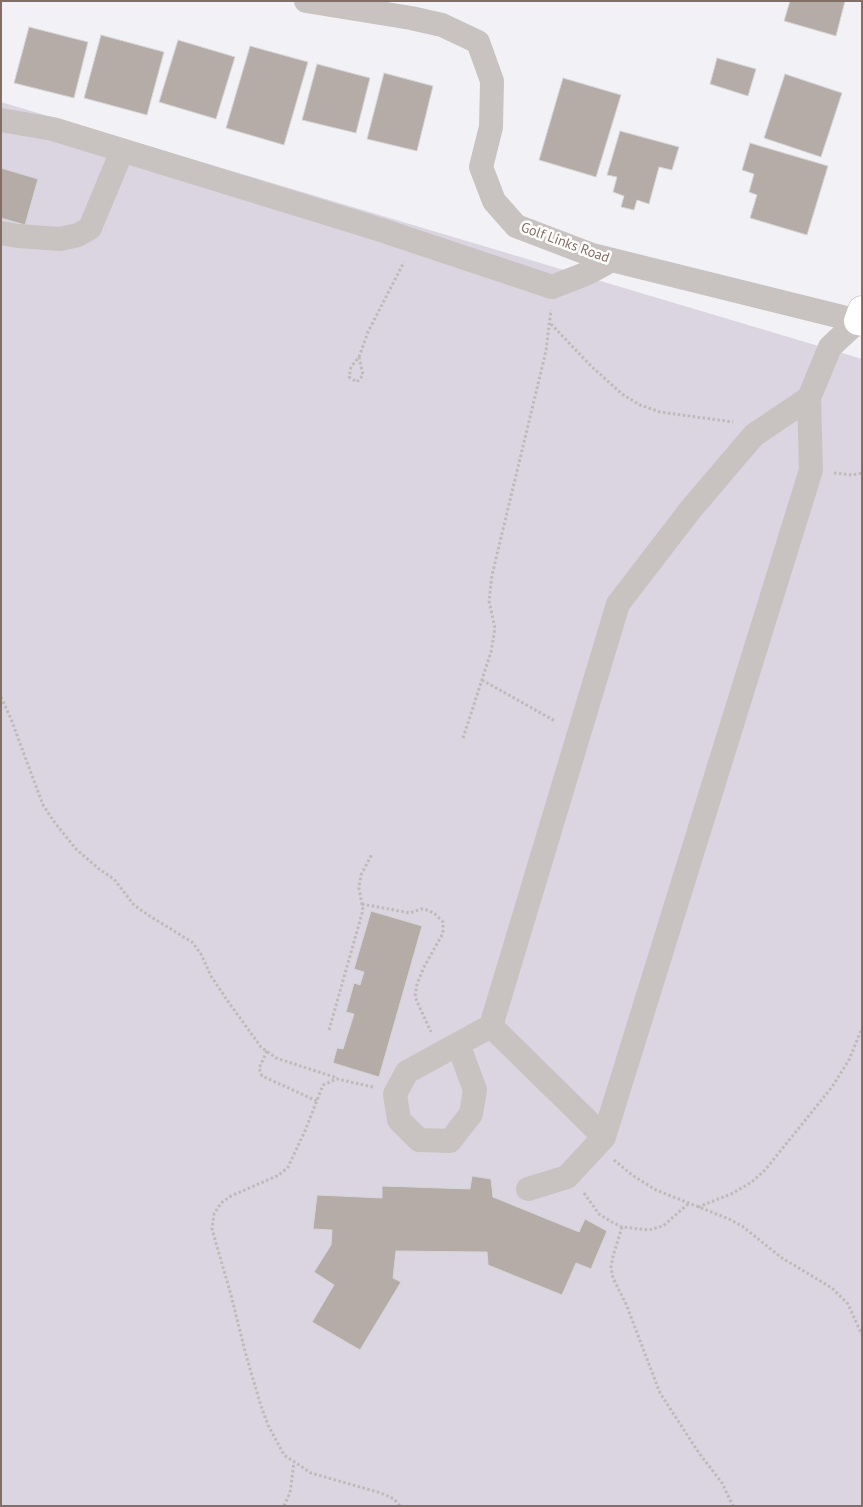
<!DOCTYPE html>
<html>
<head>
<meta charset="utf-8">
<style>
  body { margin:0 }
  #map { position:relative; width:863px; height:1507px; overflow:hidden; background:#f2f2f6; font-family:"PT Sans",sans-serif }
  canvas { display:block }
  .frame { position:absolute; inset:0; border:2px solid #846e63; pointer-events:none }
</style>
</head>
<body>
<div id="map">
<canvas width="863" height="1507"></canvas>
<div class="frame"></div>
</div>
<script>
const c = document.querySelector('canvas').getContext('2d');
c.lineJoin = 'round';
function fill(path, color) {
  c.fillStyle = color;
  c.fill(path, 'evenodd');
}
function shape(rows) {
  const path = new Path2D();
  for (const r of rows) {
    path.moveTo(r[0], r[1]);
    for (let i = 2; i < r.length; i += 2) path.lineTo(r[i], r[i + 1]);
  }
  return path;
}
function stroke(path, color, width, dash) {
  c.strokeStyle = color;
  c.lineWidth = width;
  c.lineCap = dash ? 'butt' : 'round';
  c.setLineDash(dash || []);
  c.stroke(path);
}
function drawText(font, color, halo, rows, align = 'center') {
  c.font = font + ' "PT Sans",sans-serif';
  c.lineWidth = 5;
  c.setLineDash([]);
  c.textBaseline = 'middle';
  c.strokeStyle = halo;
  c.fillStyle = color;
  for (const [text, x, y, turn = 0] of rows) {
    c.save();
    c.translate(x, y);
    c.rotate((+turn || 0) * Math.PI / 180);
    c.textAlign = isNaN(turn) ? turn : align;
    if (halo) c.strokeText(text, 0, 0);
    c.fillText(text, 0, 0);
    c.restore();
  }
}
fill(shape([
  [1,102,862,359,862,1506,1,1506]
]), '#dad5e0');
const building = shape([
  [790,1,845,1,836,36,784,21,790,1],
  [29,27,88,42,74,98,14,83,29,27],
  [101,35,164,52,147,115,84,98,101,35],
  [178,40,235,57,216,119,159,102,178,40],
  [250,46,308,62,284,145,226,128,250,46],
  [717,58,756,69,748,96,710,84,717,58],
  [317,64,370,78,356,133,302,120,317,64],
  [384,73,433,86,417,151,367,139,384,73],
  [785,74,842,93,821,157,764,138,785,74],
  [563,78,621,95,596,177,539,160,563,78],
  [620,131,679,147,672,170,659,167,649,204,637,200,634,210,621,207,624,196,613,192,617,177,607,175,620,131],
  [750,143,828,166,807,235,750,218,757,195,749,192,754,174,742,170,750,143],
  [1,168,38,179,25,225,1,218,1,168],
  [371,911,422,926,379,1077,333,1063,337,1048,343,1049,354,1014,346,1012,354,983,360,985,364,972,354,969,371,911],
  [472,1176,491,1179,493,1197,579,1232,585,1219,607,1231,591,1269,576,1263,562,1295,488,1265,487,1252,396,1251,393,1278,401,1282,360,1350,312,1322,334,1285,314,1272,331,1245,332,1230,313,1229,317,1195,382,1198,382,1186,470,1189,472,1176]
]);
fill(building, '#b5aba7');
stroke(building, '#d4d5d7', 1);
const major = shape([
  [862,310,858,321,862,322]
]);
stroke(major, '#bbb5b1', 29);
stroke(shape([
  [551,324,591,366,622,394,640,405,660,412,733,422],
  [359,357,363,375,357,382,349,377,351,367,359,357,368,332,404,262],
  [834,473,852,475,862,473],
  [482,680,555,721],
  [1,697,11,719,43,805,55,823,76,849,99,869,114,879,134,905,148,915,192,942,201,954,211,976,227,1000,261,1047,276,1058,337,1078],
  [463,738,491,652,495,628,489,601,492,575,546,351,551,310],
  [362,904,410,913,421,909,427,910,434,913,443,922,443,933,424,967,417,984,415,997,431,1032],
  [329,1030,363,910,359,888,361,875,372,854],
  [267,1051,259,1068,262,1076,317,1101],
  [373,1087,337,1079,323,1085,305,1131,288,1167,279,1175,231,1196,221,1203,214,1214,212,1229,231,1295,246,1355,261,1406,268,1425,284,1455,311,1473,381,1493,394,1499,400,1506],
  [614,1160,632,1175,656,1190,729,1219,742,1226,782,1258,832,1288,848,1304,862,1335],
  [584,1193,599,1214,612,1222,622,1227,649,1230,663,1226,688,1204],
  [698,1207,731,1194,752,1182,765,1170,832,1087,849,1060,862,1028],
  [622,1227,613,1256,611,1267,613,1278,626,1304,660,1393,699,1453,722,1483,733,1506],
  [284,1506,290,1493,294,1462]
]), '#bebab8', 3, [2.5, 2.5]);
stroke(shape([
  [306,1,411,18,442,25,478,42,492,81,491,127,481,167,494,201,516,226,592,255,858,321],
  [1,120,53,129,378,229,552,287,588,273,612,260],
  [1,233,18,236,60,239,78,235,90,228,122,151],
  [809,398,754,435,691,509,618,604,491,1026,604,1137,811,470,809,398,830,347,858,321],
  [458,1044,475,1090,471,1114,450,1141,419,1140,399,1120,395,1094,407,1072,458,1044,491,1026],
  [528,1189,567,1177,604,1137]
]), '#c8c3c0', 24);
stroke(major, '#fff', 28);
drawText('14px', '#846e63', '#fff', [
  ["Golf Links Road",565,243,20]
]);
</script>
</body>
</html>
